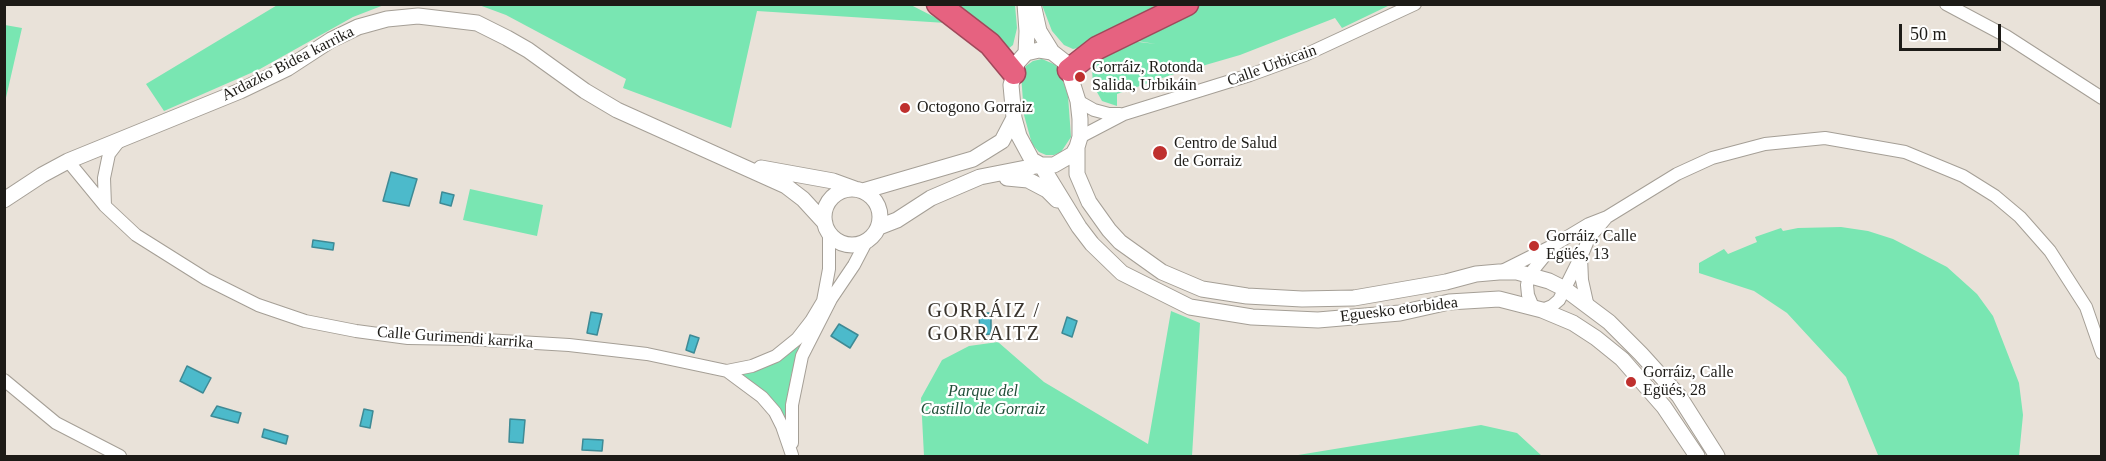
<!DOCTYPE html>
<html>
<head>
<meta charset="utf-8">
<style>
  body { margin:0 }
  #map { position:relative; width:2106px; height:461px; overflow:hidden; background:#e9e2d9; font-family:Georgia,serif }
  canvas { display:block }
  .frame { position:absolute; inset:0; border:6px solid #1d1b17; pointer-events:none }
  .scale { position:absolute; left:1899px; top:24px; width:102px; height:27px; box-sizing:border-box; border:3px solid #1d1b17; border-top:0; padding-left:8px; font-size:18px; line-height:21px; white-space:nowrap; color:#1d1b17; -webkit-text-stroke:4px #fff; paint-order:stroke }
</style>
</head>
<body>
<div id="map">
<canvas width="2106" height="461"></canvas>
<div class="frame"></div>
<div class="scale">50 m</div>
</div>
<script>
const c = document.querySelector('canvas').getContext('2d');
c.lineJoin = 'round';
function fill(path, color) {
  c.fillStyle = color;
  c.fill(path, 'evenodd');
}
function shape(rows) {
  const path = new Path2D();
  for (const r of rows) {
    if (r.length === 3) {
      path.moveTo(r[0] + r[2], r[1]);
      path.arc(r[0], r[1], r[2], 0, 2 * Math.PI);
      continue;
    }
    path.moveTo(r[0], r[1]);
    for (let i = 2; i < r.length; i += 2) path.lineTo(r[i], r[i + 1]);
  }
  return path;
}
function stroke(path, color, width, dash) {
  c.strokeStyle = color;
  c.lineWidth = width;
  c.lineCap = dash ? 'butt' : 'round';
  c.setLineDash(dash || []);
  c.stroke(path);
}
function drawText(font, color, halo, rows, align = 'center') {
  c.font = font + ' Georgia,serif';
  c.lineWidth = 4.5;
  c.setLineDash([]);
  c.textBaseline = 'middle';
  c.strokeStyle = halo;
  c.fillStyle = color;
  for (const [text, x, y, turn = 0] of rows) {
    c.save();
    c.translate(x, y);
    c.rotate((+turn || 0) * Math.PI / 180);
    c.textAlign = isNaN(turn) ? turn : align;
    if (halo) c.strokeText(text, 0, 0);
    c.fillText(text, 0, 0);
    c.restore();
  }
}
fill(shape([
  [279,4,384,5,353,17,260,69,164,111,146,84],
  [909,4,946,23,757,11,731,128,623,88,626,79,506,15,479,5],
  [951,5,1015,5,1017,28,1013,45,1008,49],
  [1042,5,1172,5,1088,46,1073,49,1064,45,1052,31],
  [1200,5,1390,5,1342,28,1335,18,1240,55,1171,75,1117,94,1117,106,1102,101,1093,85,1092,68,1098,58,1122,40,1156,44,1118,38],
  [5,25,22,28,5,102,4,25],
  [1042,59,1056,65,1061,74,1068,96,1071,137,1061,152,1054,155,1046,155,1039,152,1032,144,1024,115,1021,74,1026,66,1033,61],
  [470,189,543,205,537,236,463,220],
  [1841,227,1868,231,1893,239,1947,267,1977,294,1993,316,2019,383,2023,415,2019,456,1876,456,1878,455,1846,377,1787,313,1754,291,1699,273,1699,263,1724,249,1728,254,1757,242,1755,237,1781,228,1783,231,1798,228],
  [1171,311,1200,323,1192,456,924,456,921,398,942,360,969,346,998,342,1044,382,1148,444],
  [804,338,791,375,787,416,784,421,739,374],
  [1481,425,1517,433,1542,456,1292,456]
]), '#79e6b2');
const water = shape([
  [391,172,417,179,409,206,383,201,391,172],
  [442,192,454,195,451,206,440,203,442,192],
  [313,240,334,243,333,250,312,247,313,240],
  [591,312,602,314,597,335,587,333,591,312],
  [979,313,991,313,991,334,980,335,979,313],
  [1067,317,1077,321,1072,337,1062,333,1067,317],
  [839,324,858,335,850,348,831,336,839,324],
  [690,335,699,338,694,353,686,350,690,335],
  [187,366,211,378,203,393,180,381,187,366],
  [217,406,241,413,238,423,211,416,217,406],
  [364,409,373,411,370,428,360,426,364,409],
  [510,419,525,420,523,443,509,442,510,419],
  [264,429,288,436,286,444,262,437,264,429],
  [583,439,603,440,602,451,582,450,583,439]
]);
fill(water, '#4cbacb');
stroke(water, '#3e8a95', 1.5);
const minor = shape([
  [1946,4,2006,36,2102,98],
  [1078,101,1094,110,1109,114,1120,114],
  [1080,137,1124,114,1250,75,1305,55,1415,4],
  [68,161,105,206,136,235,206,279,258,305,305,321,356,331,408,338,469,339,569,345,647,354,727,371,762,397,775,412,782,426,792,455],
  [105,206,104,178,109,154,119,141],
  [1500,272,1554,245,1589,224,1607,217,1677,174,1712,158,1765,144,1825,138,1905,152,1963,176,1995,196,2020,217,2050,251,2086,307,2102,353],
  [1533,307,1528,295,1527,285,1529,275,1547,253],
  [1588,307,1582,280,1581,257,1589,238,1606,218],
  [1542,310,1552,306,1559,300,1579,260],
  [727,371,752,366,776,356,797,339,811,321,823,301,829,269,829,233],
  [4,380,56,423,120,456],
  [792,443,792,405,802,356,831,299,854,265,866,242]
]);
const tertiary = shape([
  [1025,4,1027,31,1026,53],
  [1033,4,1039,31,1052,52],
  [1039,50,1052,52,1066,63,1078,101,1080,119,1080,137,1077,147,1073,154,1054,165,1041,165,1032,160,1019,136,1014,118,1011,85,1017,63,1026,53,1039,50],
  [1077,147,1077,174,1089,202,1109,230,1120,242,1162,272,1202,289,1247,296,1302,299,1354,298,1446,282,1476,274,1499,272,1517,272,1549,281,1565,289,1609,322,1641,354,1679,396,1717,456],
  [1041,165,1079,227,1092,244,1122,273,1190,307,1252,317,1318,320,1400,313,1449,302,1499,299,1542,310,1573,323,1596,338,1622,359,1664,407,1697,456],
  [761,168,833,181,855,189],
  [1007,178,1028,180,1047,190,1057,200],
  [852,217,28],
  [863,191,973,159,1002,141,1014,118],
  [4,200,42,175,68,161,240,91,288,68,331,40,358,27,387,19,418,16,477,23,507,38,528,50,585,91,617,110,786,186,803,199,825,223],
  [879,227,897,220,931,198,980,177,1041,165]
]);
const motorway = shape([
  [938,4,990,44,1014,73],
  [1069,70,1097,48,1187,4]
]);
stroke(minor, '#a59f96', 14);
stroke(tertiary, '#a59f96', 17);
stroke(motorway, '#a0495b', 25);
stroke(minor, '#fff', 12);
stroke(tertiary, '#fff', 15);
stroke(motorway, '#e66280', 22);
for (const [x, y, r, color] of [
  [1080,77,6,"#bf302e"],
  [905,108,6,"#bf302e"],
  [1160,153,8,"#bf302e"],
  [1534,246,6,"#bf302e"],
  [1631,382,6,"#bf302e"]
]) {
  const dot = new Path2D();
  dot.arc(x, y, r, 0, 2 * Math.PI);
  c.fillStyle = color;
  c.fill(dot);
  stroke(dot, '#fff', 2);
}
drawText('16px', '#1d1b17', '#fff', [
  ["Ardazko Bidea karrika",288,64,-27],
  ["Calle Urbicain",1272,66,-20],
  ["Eguesko etorbidea",1399,310,-7],
  ["Calle Gurimendi karrika",455,338,4]
]);
drawText('16px', '#1d1b17', '#fff', [
  ["Gorráiz, Rotonda",1092,68],
  ["Salida, Urbikáin",1092,86],
  ["Octogono Gorraiz",917,108],
  ["Centro de Salud",1174,144],
  ["de Gorraiz",1174,162],
  ["Gorráiz, Calle",1546,237],
  ["Egüés, 13",1546,255],
  ["Gorráiz, Calle",1643,373],
  ["Egüés, 28",1643,391]
], 'left');
drawText('italic 16px', '#214f39', '#fff', [
  ["Parque del",983,392],
  ["Castillo de Gorraiz",983,410]
]);
c.letterSpacing = '1.5px';
drawText('20px', '#39342d', '#fff', [
  ["GORRÁIZ /",984,312],
  ["GORRAITZ",984,335]
]);
c.letterSpacing = '0px';
</script>
</body>
</html>
